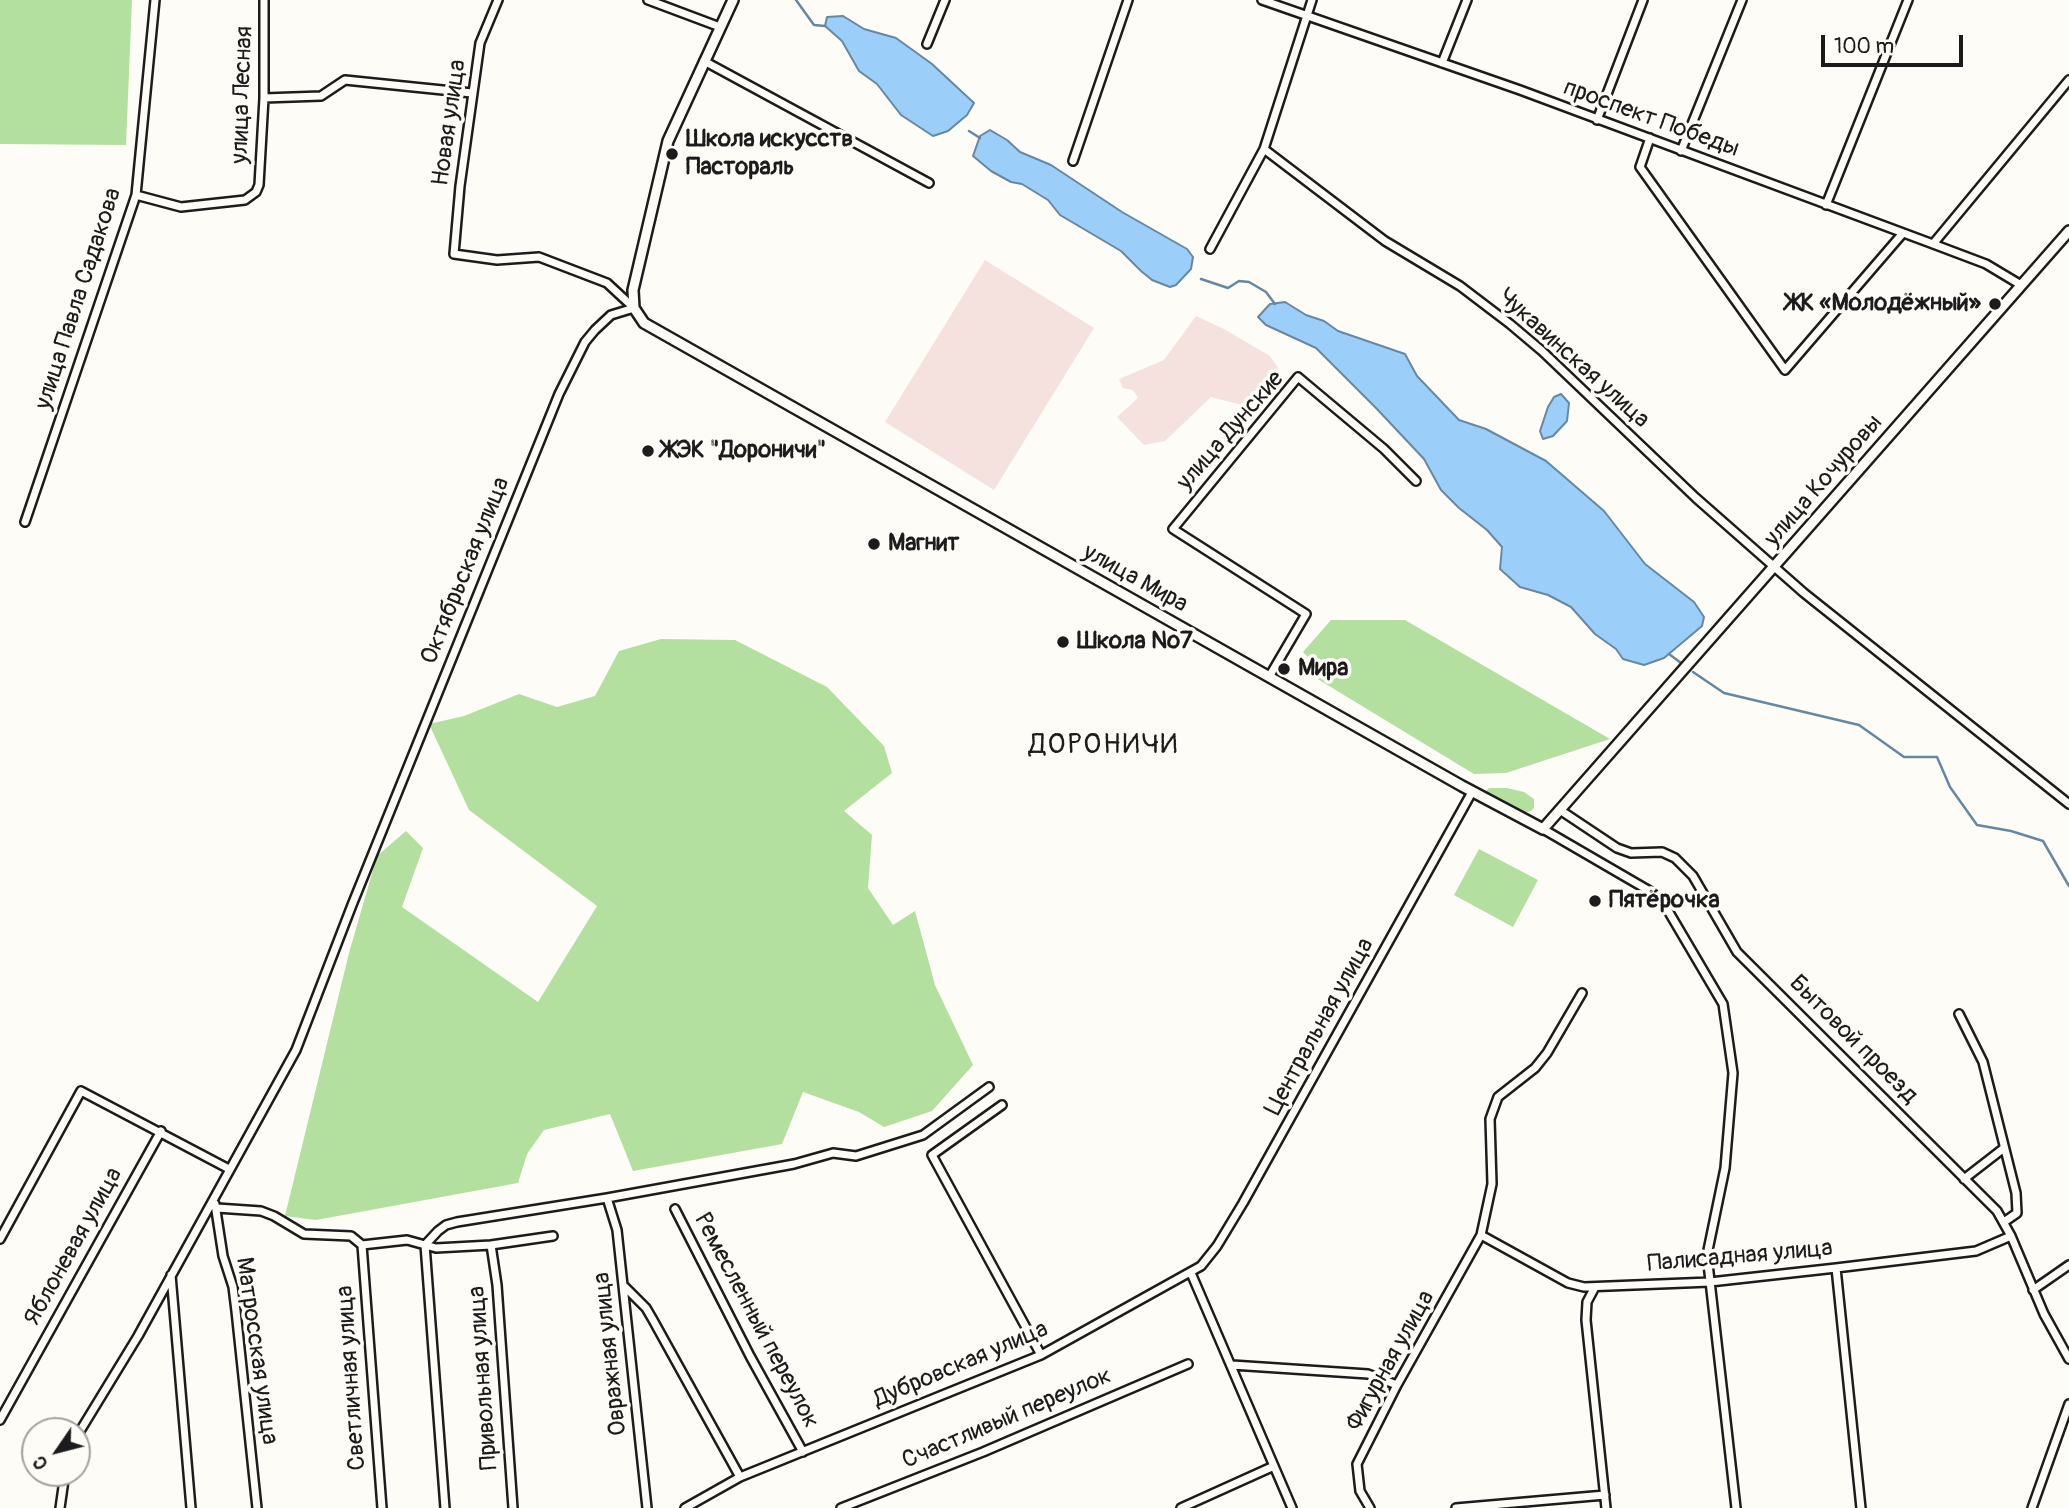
<!DOCTYPE html>
<html>
<head>
<meta charset="utf-8">
<style>
  body { margin:0 }
  #map { position:relative; width:2069px; height:1508px; overflow:hidden; background:#fdfcf7; font-family:Pangolin,sans-serif }
  canvas { display:block }
  .north { position:absolute; left:21px; top:1417px; width:70px; height:70px; box-sizing:border-box; background:#fdfcf7; border:2px solid #a3a29f; border-radius:50%; rotate:235deg; font-size:19px; font-weight:700; line-height:28px; text-align:center; color:#1c1c1c }
  .north::after { content:''; display:block; margin:auto; width:24px; height:32px; background:#1c1c1c; clip-path:polygon(50% 0,100% 100%,50% 72%,0 100%) }
  .scale { position:absolute; left:1821px; top:35px; width:142px; height:32px; box-sizing:border-box; border:4px solid #1c1c1c; border-top:0; padding-left:9px; font-size:21px; line-height:24px; white-space:nowrap; color:#1c1c1c; -webkit-text-stroke:5px #fdfcf7; paint-order:stroke }
</style>
</head>
<body>
<div id="map">
<canvas width="2069" height="1508"></canvas>
<div class="north">С</div>
<div class="scale">100 m</div>
</div>
<script>
const c = document.querySelector('canvas').getContext('2d');
c.lineJoin = 'round';
function fill(path, color) {
  c.fillStyle = color;
  c.fill(path, 'evenodd');
}
function shape(rows) {
  const path = new Path2D();
  for (const r of rows) {
    path.moveTo(r[0], r[1]);
    for (let i = 2; i < r.length; i += 2) path.lineTo(r[i], r[i + 1]);
  }
  return path;
}
function stroke(path, color, width, dash) {
  c.strokeStyle = color;
  c.lineWidth = width;
  c.lineCap = dash ? 'butt' : 'round';
  c.setLineDash(dash || []);
  c.stroke(path);
}
function drawText(font, color, halo, rows, align = 'center') {
  c.font = font + ' Pangolin,sans-serif';
  c.lineWidth = 7;
  c.setLineDash([]);
  c.textBaseline = 'middle';
  c.strokeStyle = halo;
  c.fillStyle = color;
  for (const [text, x, y, turn = 0] of rows) {
    c.save();
    c.translate(x, y);
    c.rotate((+turn || 0) * Math.PI / 180);
    c.textAlign = isNaN(turn) ? turn : align;
    if (halo) c.strokeText(text, 0, 0);
    c.fillText(text, 0, 0);
    c.restore();
  }
}
fill(shape([
  [985,260,1094,328,994,490,885,422],
  [1196,316,1224,329,1270,356,1278,368,1246,406,1211,397,1165,441,1144,445,1117,417,1138,398,1133,390,1123,388,1119,379,1164,360]
]), '#f5e2de');
fill(shape([
  [0,0,132,0,126,145,0,144],
  [1331,620,1405,620,1610,739,1506,773,1474,774,1306,672,1310,659,1303,652],
  [661,639,735,640,827,687,884,746,892,773,844,811,872,835,868,888,893,925,915,911,935,985,973,1065,932,1111,884,1127,859,1112,803,1092,782,1144,633,1171,610,1114,544,1130,527,1154,518,1183,316,1220,285,1216,349,953,377,856,406,831,423,848,402,907,538,1002,597,906,469,810,429,724,464,716,519,694,557,707,595,696,619,651],
  [1489,788,1507,788,1524,792,1534,799,1534,808,1531,811,1522,813,1485,792],
  [1479,849,1538,880,1513,927,1454,895]
]), '#b3e09f');
const water = shape([
  [843,16,864,29,896,38,932,64,974,103,967,115,948,131,933,136,901,115,877,84,859,71,842,41,825,26,827,17,843,16],
  [990,130,1007,140,1020,152,1051,165,1122,212,1187,249,1193,257,1191,269,1176,285,1170,287,1152,280,1141,271,1121,251,1060,215,1048,200,1022,184,1011,182,991,171,973,156,980,136,990,130],
  [1285,302,1306,315,1324,321,1338,331,1405,354,1417,376,1459,420,1486,429,1546,461,1604,511,1645,564,1694,602,1704,617,1702,626,1664,658,1644,665,1623,659,1616,649,1595,634,1571,607,1548,595,1520,587,1500,569,1502,547,1487,530,1459,508,1441,490,1424,459,1376,408,1316,348,1266,325,1258,317,1270,304,1285,302],
  [1561,394,1569,403,1567,421,1553,436,1543,439,1540,431,1548,407,1554,397,1561,394]
]);
fill(water, '#9bcff9');
stroke(water, '#6887a1', 2);
stroke(shape([
  [796,0,814,25,825,26],
  [969,131,980,138],
  [1201,279,1228,288,1239,281,1249,282,1266,292,1275,304],
  [1669,654,1681,663],
  [1693,672,1724,693,1859,725,1904,757,1937,757,1950,787,1977,825,2011,831,2043,841,2069,886]
]), '#6887a1', 2.5);
const minor = shape([
  [498,0,480,43,460,186,454,254,497,260,539,257,607,283,634,308],
  [648,0,720,27],
  [1262,0,1520,90,1933,244,1986,264,2021,285],
  [927,44,945,0],
  [704,61,929,183],
  [1442,63,1467,0],
  [264,98,321,96,345,80,472,93],
  [1597,120,1643,0],
  [1650,138,1640,167,1785,370,1903,233],
  [1264,149,1385,241,1460,286,1510,324,1542,351,1696,498,1804,593,2069,804],
  [1681,151,1742,0],
  [1073,161,1128,0],
  [136,195,181,207,245,200,256,192,259,185,264,98,264,0],
  [1826,205,1908,0],
  [1933,244,2069,80],
  [1210,249,1264,149,1312,0],
  [25,522,136,195,155,0],
  [1269,677,1306,614,1173,529,1298,377,1384,449,1416,481],
  [1560,810,1617,848,1631,853,1662,852,1675,858,1693,876,1737,952,1997,1211,2011,1236,2044,1314,2069,1359],
  [1543,829,1660,897,1723,1004,1733,1073,1725,1168,1707,1255,1736,1508],
  [1959,1014,1983,1062,2016,1193,2017,1213,2004,1222],
  [1002,1105,932,1155,1041,1355],
  [1964,1179,2004,1148],
  [607,1198,617,1230,647,1508],
  [215,1204,223,1256,233,1287,236,1311,257,1508],
  [217,1208,261,1211,274,1216,304,1234,351,1236,362,1245,407,1240,436,1248,491,1245,553,1236],
  [675,1209,750,1356,803,1452],
  [1481,1235,1568,1283,1584,1287,1710,1282,1836,1268,1976,1251,2011,1236],
  [0,1239,81,1091,229,1169],
  [362,1245,382,1508],
  [491,1245,497,1285,513,1508],
  [1836,1268,1861,1508],
  [1191,1273,1292,1508],
  [171,1275,191,1508],
  [625,1287,646,1308,653,1320,740,1477],
  [1595,1287,1587,1302,1586,1320,1606,1508],
  [2033,1290,2069,1265],
  [1232,1365,1368,1374,1397,1385],
  [0,1420,161,1131],
  [77,1436,138,1336,296,1050,352,905,559,394,585,342,595,330,611,315,634,308],
  [60,1508,65,1473],
  [445,1508,425,1245,438,1231,446,1225,457,1222,607,1198,794,1164,833,1153,856,1156,923,1135,989,1087],
  [685,1508,740,1477,1041,1355,1201,1266,1217,1246,1243,1203,1472,792],
  [841,1508,983,1452,1188,1364],
  [1181,1508,1274,1466],
  [1370,1508,1360,1491,1357,1464,1397,1385,1481,1235,1492,1184,1490,1119,1498,1097,1535,1068,1547,1053,1582,993],
  [1456,1508,1605,1495],
  [2032,1508,2069,1404]
]);
const tertiary = shape([
  [733,0,668,141,633,290,634,308,644,323,1462,786,1543,829,2069,231]
]);
stroke(minor, '#1c1c1c', 12);
stroke(tertiary, '#1c1c1c', 14);
stroke(minor, '#fdfcf7', 7);
stroke(tertiary, '#fdfcf7', 9);
for (const [x, y, r, color] of [
  [672,154,7,"#1c1c1c"],
  [1995,304,7,"#1c1c1c"],
  [648,451,7,"#1c1c1c"],
  [874,544,7,"#1c1c1c"],
  [1063,642,7,"#1c1c1c"],
  [1284,669,7,"#1c1c1c"],
  [1595,901,7,"#1c1c1c"]
]) {
  const dot = new Path2D();
  dot.arc(x, y, r, 0, 2 * Math.PI);
  c.fillStyle = color;
  c.fill(dot);
  stroke(dot, '#fdfcf7', 2.5);
}
drawText('24px', '#1c1c1c', '#fdfcf7', [
  ["улица Лесная",243,95,-88],
  ["проспект Победы",1651,119,20],
  ["Новая улица",450,123,-82],
  ["улица Павла Садакова",79,299,-72],
  ["Чукавинская улица",1573,359,42],
  ["улица Дунские",1231,431,-49],
  ["улица Кочуровы",1824,481,-49],
  ["Октябрьская улица",466,571,-68],
  ["улица Мира",1135,579,29],
  ["Центральная улица",1320,1027,-61],
  ["Бытовой проезд",1853,1040,45],
  ["Яблоневая улица",74,1247,-61],
  ["Палисадная улица",1740,1257,-5],
  ["Ремесленный переулок",756,1321,62],
  ["Матросская улица",256,1351,82],
  ["Овражная улица",611,1354,-96],
  ["Фигурная улица",1391,1361,-61],
  ["Дубровская улица",961,1365,-23],
  ["Светличная улица",352,1378,-94],
  ["Привольная улица",484,1378,-94],
  ["Счастливый переулок",1007,1419,-23]
]);
drawText('bold 24px', '#1c1c1c', '#fdfcf7', [
  ["Школа искусств",686,140],
  ["Пастораль",686,168],
  ["ЖК «Молодёжный»",1981,304,"right"],
  ["ЖЭК \"Дороничи\"",662,451],
  ["Магнит",888,544],
  ["Школа №7",1077,642],
  ["Мира",1298,669],
  ["Пятёрочка",1609,901]
], 'left');
c.letterSpacing = '2px';
drawText('28px', '#1c1c1c', '#fdfcf7', [
  ["ДОРОНИЧИ",1104,746]
]);
c.letterSpacing = '0px';
</script>
</body>
</html>
